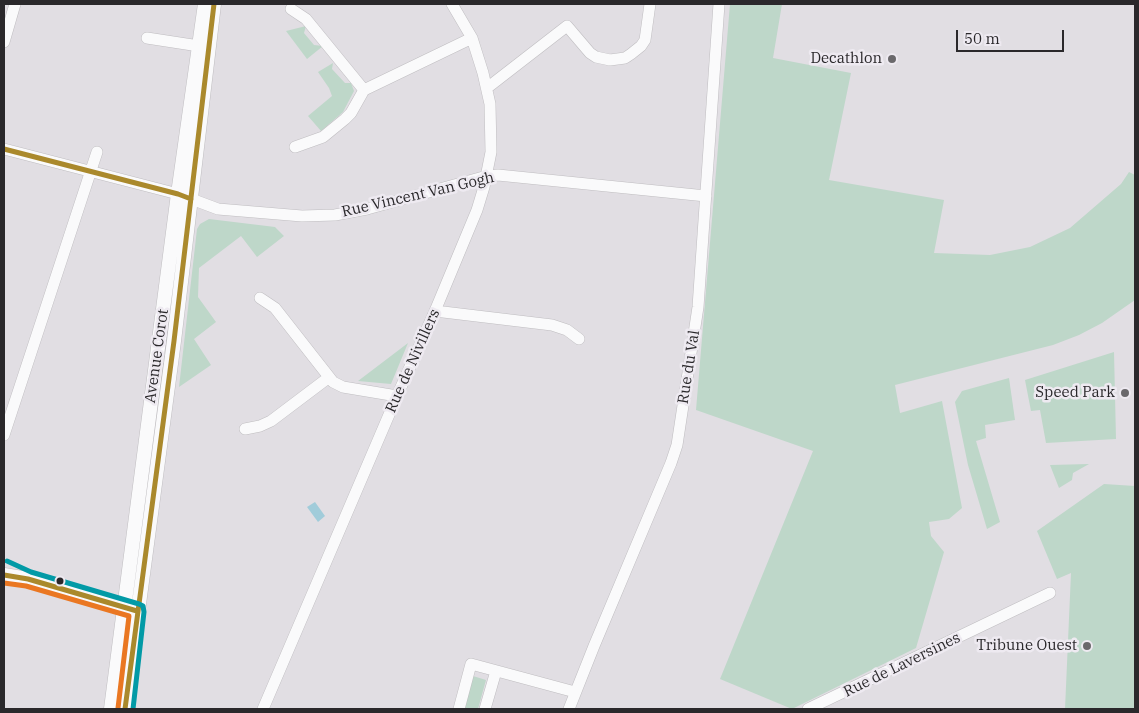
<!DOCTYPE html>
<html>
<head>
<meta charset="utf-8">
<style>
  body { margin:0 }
  #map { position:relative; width:1139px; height:713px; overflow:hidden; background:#e1dee3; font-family:"IBM Plex Serif",serif }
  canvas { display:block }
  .frame { position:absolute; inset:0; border:5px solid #2a282b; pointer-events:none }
  .scale { position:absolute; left:956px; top:30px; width:108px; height:22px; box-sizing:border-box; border:2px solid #2a282b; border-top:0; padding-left:6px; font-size:15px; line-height:18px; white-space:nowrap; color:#2a282b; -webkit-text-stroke:4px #eeeaf1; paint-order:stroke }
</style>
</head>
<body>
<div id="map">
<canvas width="1139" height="713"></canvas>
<div class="frame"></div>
<div class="scale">50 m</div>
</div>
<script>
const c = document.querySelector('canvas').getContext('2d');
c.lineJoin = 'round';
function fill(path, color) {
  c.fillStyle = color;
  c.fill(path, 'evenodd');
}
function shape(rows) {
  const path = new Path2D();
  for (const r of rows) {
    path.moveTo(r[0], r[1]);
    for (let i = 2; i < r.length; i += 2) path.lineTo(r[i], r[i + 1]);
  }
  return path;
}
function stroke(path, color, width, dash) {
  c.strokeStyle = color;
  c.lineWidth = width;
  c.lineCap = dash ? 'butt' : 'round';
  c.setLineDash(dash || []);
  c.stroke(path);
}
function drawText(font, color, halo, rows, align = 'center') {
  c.font = font + ' "IBM Plex Serif",serif';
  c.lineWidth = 5;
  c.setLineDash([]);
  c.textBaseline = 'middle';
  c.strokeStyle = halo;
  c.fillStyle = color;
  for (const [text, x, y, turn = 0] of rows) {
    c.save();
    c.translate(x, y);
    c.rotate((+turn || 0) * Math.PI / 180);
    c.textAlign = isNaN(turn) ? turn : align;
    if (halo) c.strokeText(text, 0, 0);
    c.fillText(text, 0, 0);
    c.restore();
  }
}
fill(shape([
  [730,4,782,4,773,58,851,73,829,180,944,200,934,253,990,255,1030,247,1070,228,1121,184,1129,172,1135,175,1135,300,1102,323,1079,335,1053,345,895,385,900,413,942,401,962,508,949,519,929,522,931,536,944,552,916,648,792,709,720,679,813,451,696,410],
  [306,26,304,33,314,45,323,46,307,59,286,31],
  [333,63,332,69,345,83,351,83,354,91,343,112,321,131,308,116,332,96,329,88,318,72],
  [209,219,275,227,284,236,257,257,241,236,199,268,198,297,216,322,194,339,211,365,179,387,197,229,200,224],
  [408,343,391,384,358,381],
  [1114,352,1116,439,1046,443,1040,410,1031,411,1025,380],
  [1009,378,1015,420,985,425,986,438,976,441,1000,522,987,529,968,465,955,402,962,391],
  [1089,464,1073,473,1072,480,1059,488,1050,465],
  [1104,484,1135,486,1135,709,1065,709,1071,573,1057,579,1037,531],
  [473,676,486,680,478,709,464,709]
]), '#bed7c9');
fill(shape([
  [315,502,325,516,318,522,307,507]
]), '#a1ccda');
const minor = shape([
  [291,9,306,19,364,90,472,38],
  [147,38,199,46],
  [4,42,15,4],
  [487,88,567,26,590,53,596,57,610,60,625,58,631,54,641,46,645,40,650,4],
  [295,147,323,137,345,119,351,113,364,90],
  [4,149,178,194,218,209,302,216,335,215,367,209,487,176,498,175,706,196],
  [260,298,275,308,333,382,343,387,397,396],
  [435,311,552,325,567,330,579,339],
  [245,429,260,426,271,421,328,378],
  [4,435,97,152],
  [263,709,397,396,435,311,477,210,484,187,491,152,490,104,483,73,472,38,452,4],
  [459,709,471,664,575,692],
  [485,709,496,671],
  [569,709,594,646,671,463,677,445,698,307,719,4],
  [808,709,1050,593]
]);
const tertiary = shape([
  [4,575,28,579,132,609],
  [111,709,178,194,205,4],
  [125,709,174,341,214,4]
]);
stroke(minor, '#bfbdc0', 12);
stroke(tertiary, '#bfbdc0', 15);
stroke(minor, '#fafafb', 11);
stroke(tertiary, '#fafafb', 14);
stroke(shape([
  [4,149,178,194,191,199],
  [4,575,28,579,137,611],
  [125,709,174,341,214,4]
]), '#aa892c', 5);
stroke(shape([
  [4,583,26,586,129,616,118,708]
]), '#ea7722', 5);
stroke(shape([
  [7,561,31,572,139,604,143,606,144,612,133,709]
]), '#029aa6', 5);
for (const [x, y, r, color] of [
  [892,59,5,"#6a686b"],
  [1125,393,5,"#6a686b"],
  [60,581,4.5,"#2a282b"],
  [1087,646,5,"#6a686b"]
]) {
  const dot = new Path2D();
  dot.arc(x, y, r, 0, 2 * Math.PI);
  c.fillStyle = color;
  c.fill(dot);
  stroke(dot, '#eeeaf1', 2);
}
drawText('15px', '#2a282b', '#eeeaf1', [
  ["Decathlon",882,59],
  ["Speed Park",1115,393],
  ["Tribune Ouest",1077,646]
], 'right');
drawText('15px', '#2a282b', '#eeeaf1', [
  ["Rue Vincent Van Gogh",418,195,-13],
  ["Avenue Corot",157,356,-82],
  ["Rue de Nivillers",413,361,-66],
  ["Rue du Val",689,367,-81],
  ["Rue de Laversines",902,665,-26]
]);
</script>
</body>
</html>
